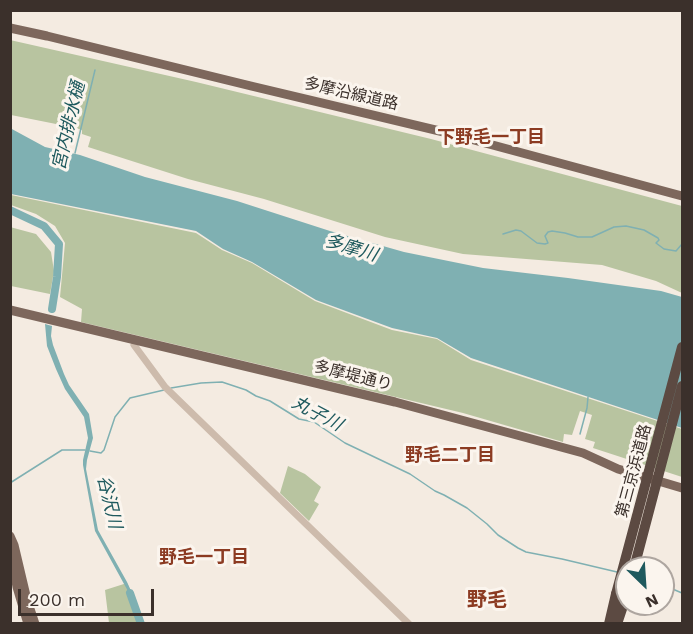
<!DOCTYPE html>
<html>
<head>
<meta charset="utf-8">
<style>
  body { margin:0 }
  #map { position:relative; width:693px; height:634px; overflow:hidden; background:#f4ebe1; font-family:"Work Sans",sans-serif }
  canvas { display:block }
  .frame { position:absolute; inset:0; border:12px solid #3b302b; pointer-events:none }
  .north { position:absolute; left:615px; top:556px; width:60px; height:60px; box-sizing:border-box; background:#fbf5ee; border:2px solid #aea6a0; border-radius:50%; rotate:155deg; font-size:16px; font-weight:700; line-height:24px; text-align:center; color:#3b302b }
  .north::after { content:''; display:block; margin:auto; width:21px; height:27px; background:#1f5a5e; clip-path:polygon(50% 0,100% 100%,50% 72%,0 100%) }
  .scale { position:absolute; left:18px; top:589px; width:136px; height:27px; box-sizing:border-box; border:3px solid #3b302b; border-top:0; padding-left:8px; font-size:18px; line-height:21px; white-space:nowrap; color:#3b302b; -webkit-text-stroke:4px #fbf5ee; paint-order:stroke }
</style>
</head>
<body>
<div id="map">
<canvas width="693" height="634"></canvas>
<div class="frame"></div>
<div class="north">N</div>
<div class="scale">200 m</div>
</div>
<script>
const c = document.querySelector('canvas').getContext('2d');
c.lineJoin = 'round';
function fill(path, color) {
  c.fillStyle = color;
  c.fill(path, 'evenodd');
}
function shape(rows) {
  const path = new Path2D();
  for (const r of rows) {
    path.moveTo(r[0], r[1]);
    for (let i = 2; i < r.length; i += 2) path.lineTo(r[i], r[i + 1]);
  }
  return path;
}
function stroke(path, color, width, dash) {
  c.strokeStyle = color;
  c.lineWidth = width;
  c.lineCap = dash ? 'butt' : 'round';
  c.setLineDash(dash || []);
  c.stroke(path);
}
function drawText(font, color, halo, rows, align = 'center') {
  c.font = font + ' "Work Sans","Noto Sans JP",sans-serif';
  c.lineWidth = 6;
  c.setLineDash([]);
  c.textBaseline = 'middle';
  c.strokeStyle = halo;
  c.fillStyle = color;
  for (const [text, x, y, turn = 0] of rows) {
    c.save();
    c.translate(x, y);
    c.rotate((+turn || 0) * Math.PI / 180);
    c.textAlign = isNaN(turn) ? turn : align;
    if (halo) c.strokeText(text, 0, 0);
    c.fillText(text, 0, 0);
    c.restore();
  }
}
fill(shape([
  [10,40,196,82,431,139,682,206,682,293,656,281,602,265,463,254,385,237,264,199,188,179,88,147,91,137,82,134,82,130,76,128,11,115],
  [11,195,196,233,222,250,252,263,315,301,392,330,437,339,471,360,682,429,682,477,593,448,595,442,585,439,592,415,580,411,572,435,564,434,563,442,463,413,81,322,82,309,60,297,65,243,55,226,36,214,11,205],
  [10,227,36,234,51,252,54,271,50,294,11,286],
  [288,466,305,474,321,487,314,501,319,504,309,521,280,493],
  [127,583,133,596,143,623,109,623,105,590]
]), '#b8c4a0');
fill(shape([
  [10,128,45,147,80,155,145,177,237,201,330,231,404,252,483,268,568,278,661,291,682,297,682,428,471,358,437,338,392,328,316,300,252,262,223,249,196,231,11,194],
  [45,324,52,326,51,336,53,345,64,374,69,385,89,414,93,438,87,460,86,469,98,530,127,582,137,604,144,623,141,623,135,604,95,531,83,465,83,460,88,438,84,417,65,389,56,369,47,346]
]), '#7fb0b2');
stroke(shape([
  [75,153,95,70],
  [503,234,516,230,521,231,537,243,545,244,548,243,545,236,548,232,552,231,565,233,578,237,592,237,614,227,626,226,644,230,658,238,659,240,656,243,664,249,676,251,682,244],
  [171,388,201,383,222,382,246,390,256,396,270,401,299,419,314,422,345,443,410,474,435,491,444,495,467,508,487,524,498,535,518,548,526,552,562,559,617,572],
  [580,434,587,408,588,397],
  [90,451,101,453,104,450,115,417,130,398,164,390],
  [10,483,62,450,85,450],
  [663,585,682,593]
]), '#7fb0b2', 1.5);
stroke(shape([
  [10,210,44,226,59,244,57,277,52,309],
  [130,593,141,624]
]), '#7fb0b2', 8);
stroke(shape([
  [134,345,165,387,409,624]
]), '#cdbbac', 7);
stroke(shape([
  [10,28,47,36,251,86,448,133,682,196],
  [10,310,395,402,583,453,618,469,682,488],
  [10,536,14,545,27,600,35,624],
  [12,559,17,587,28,624]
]), '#7d675c', 9);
stroke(shape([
  [609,624,616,594],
  [617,624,627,594]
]), '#5c4a42', 10);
stroke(shape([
  [634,568,682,386],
  [616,594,682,347]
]), '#5c4a42', 10);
drawText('16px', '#3b302b', '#fbf5ee', [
  ["多摩沿線道路",351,94,13],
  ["多摩堤通り",353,376,14],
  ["第三京浜道路",634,471,-75]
]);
drawText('italic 18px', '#1f5a5e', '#fbf5ee', [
  ["宮内排水樋",69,126,-77],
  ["多摩川",351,248,17],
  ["丸子川",317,414,28],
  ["谷沢川",109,502,77]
]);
drawText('bold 18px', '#8c3b22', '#fbf5ee', [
  ["下野毛一丁目",491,138],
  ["野毛二丁目",450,456],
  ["野毛一丁目",204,558]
]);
drawText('bold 20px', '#8c3b22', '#fbf5ee', [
  ["野毛",487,600]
]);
</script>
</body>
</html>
